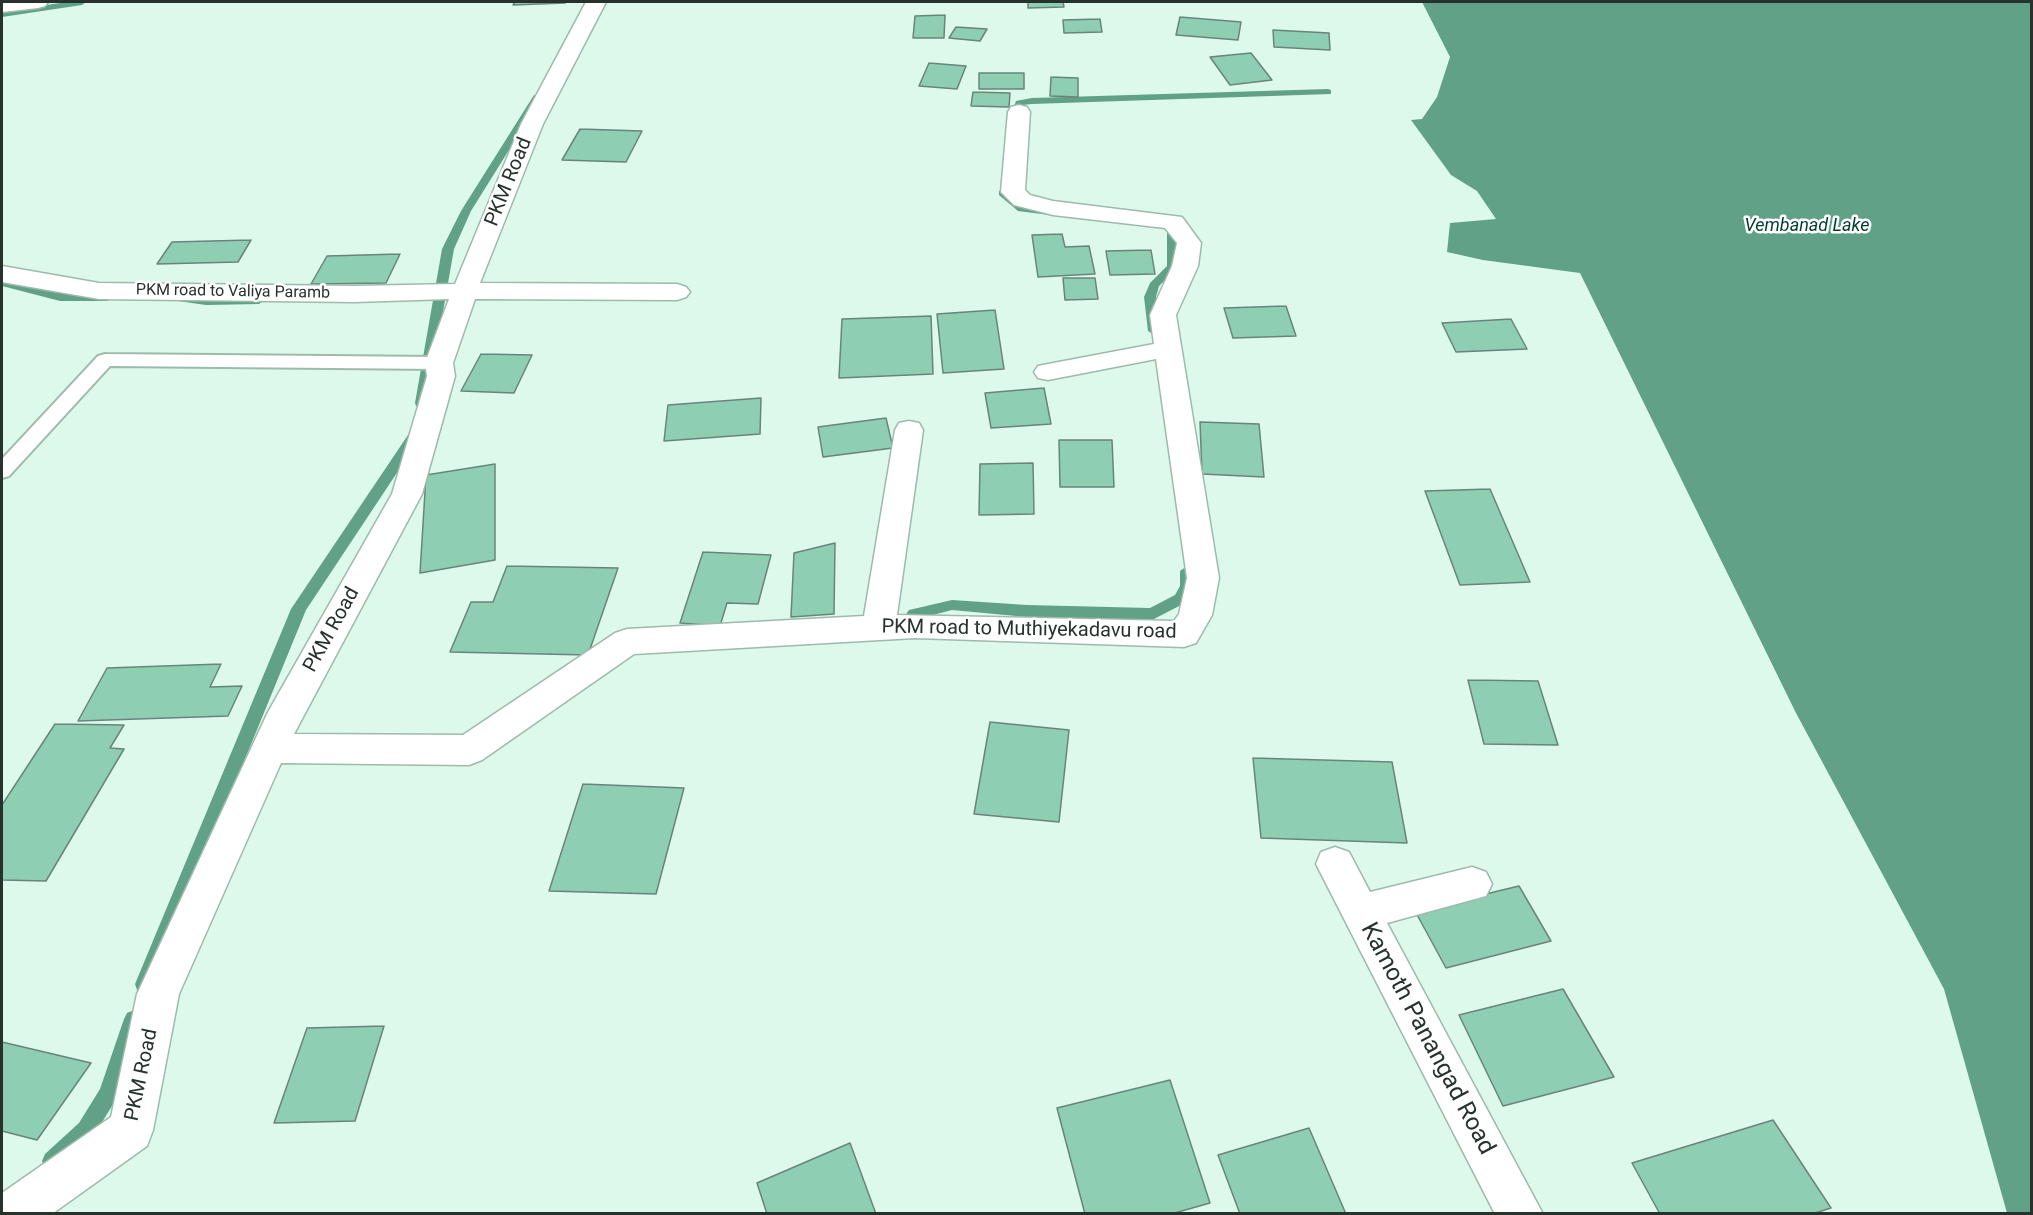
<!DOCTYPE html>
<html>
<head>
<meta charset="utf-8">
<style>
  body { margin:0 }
  #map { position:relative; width:2033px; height:1215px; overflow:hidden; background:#dcf9ec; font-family:Roboto,sans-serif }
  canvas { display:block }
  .frame { position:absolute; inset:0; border:3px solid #27322d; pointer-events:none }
</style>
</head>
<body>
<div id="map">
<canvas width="2033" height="1215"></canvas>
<div class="frame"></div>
</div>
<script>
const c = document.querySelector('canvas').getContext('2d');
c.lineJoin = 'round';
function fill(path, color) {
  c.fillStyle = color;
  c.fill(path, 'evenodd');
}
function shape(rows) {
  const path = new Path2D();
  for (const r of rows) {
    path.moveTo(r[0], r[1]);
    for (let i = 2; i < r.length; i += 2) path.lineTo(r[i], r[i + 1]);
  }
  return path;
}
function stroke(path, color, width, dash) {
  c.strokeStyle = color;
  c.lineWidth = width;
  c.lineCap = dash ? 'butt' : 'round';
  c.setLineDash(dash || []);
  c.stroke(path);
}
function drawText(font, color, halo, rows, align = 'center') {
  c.font = font + ' Roboto,sans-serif';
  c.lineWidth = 5;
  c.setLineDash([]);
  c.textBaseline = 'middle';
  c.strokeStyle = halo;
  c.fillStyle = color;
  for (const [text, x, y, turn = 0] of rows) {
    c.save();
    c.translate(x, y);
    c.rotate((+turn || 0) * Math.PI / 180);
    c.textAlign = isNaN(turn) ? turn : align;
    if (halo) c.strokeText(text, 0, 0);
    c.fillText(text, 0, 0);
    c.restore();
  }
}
fill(shape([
  [1422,2,2031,2,2031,1213,2007,1213,1944,989,1796,713,1580,273,1483,260,1447,252,1450,223,1496,219,1477,191,1451,175,1411,120,1422,119,1437,97,1450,57]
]), '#61a188');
fill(shape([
  [68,2,86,2,82,5,2,17,2,11,68,2],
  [1328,89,1331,90,1331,94,1032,104,1023,105,1017,126,1008,124,1016,101,1032,98,1328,89],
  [534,95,542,97,471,211,454,249,427,403,421,407,416,406,415,403,442,249,461,211,534,95],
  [1003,190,1025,206,1065,211,1070,214,1065,217,1018,211,999,195,999,191,1003,190],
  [1166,220,1170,221,1179,231,1179,267,1159,286,1156,297,1160,331,1154,335,1148,331,1144,297,1150,283,1167,266,1167,231,1160,223,1166,220],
  [2,280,60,293,107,293,113,297,107,301,60,301,2,286,2,280],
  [182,294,206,297,259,296,265,300,259,304,206,305,178,301,176,298,182,294],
  [415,431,422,435,306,610,153,984,151,990,144,993,137,990,135,984,291,609,410,432,415,431],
  [1187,566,1194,571,1194,586,1185,603,1152,620,1027,617,952,610,914,620,909,618,906,614,909,610,952,600,1027,605,1150,608,1175,595,1180,586,1180,571,1187,566],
  [134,1010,141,1013,144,1019,115,1101,93,1137,59,1168,52,1171,45,1168,42,1161,45,1154,79,1123,100,1089,124,1019,127,1013,134,1010]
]), '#61a188');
const building = shape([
  [515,2,566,2,565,3,513,5,515,2],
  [1028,2,1063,2,1064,7,1028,8,1028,2],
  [945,15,944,38,913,38,915,16,945,15],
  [1180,17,1241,22,1238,40,1176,35,1180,17],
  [1100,19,1102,32,1064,33,1063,20,1100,19],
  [956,27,987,29,980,41,949,38,956,27],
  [1273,30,1329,33,1330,50,1274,47,1273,30],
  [1251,53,1272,80,1230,85,1210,57,1251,53],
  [929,63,966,66,957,89,919,86,929,63],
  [979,73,1024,73,1024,89,979,89,979,73],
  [1051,77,1078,78,1078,97,1050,96,1051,77],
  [973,92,1010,93,1009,107,971,106,973,92],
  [580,129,642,131,626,162,562,160,580,129],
  [1062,234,1065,247,1089,246,1095,274,1038,277,1032,235,1062,234],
  [251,240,238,262,157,264,172,242,251,240],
  [1151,250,1155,274,1110,275,1106,251,1151,250],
  [400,254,386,283,311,284,327,256,400,254],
  [1063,278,1095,278,1098,299,1065,300,1063,278],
  [1286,306,1296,336,1233,338,1224,308,1286,306],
  [995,310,1004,369,943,373,937,314,995,310],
  [931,316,933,374,839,378,842,319,931,316],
  [1511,319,1527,349,1456,352,1442,323,1511,319],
  [481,354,532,355,514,393,461,391,481,354],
  [1044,388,1051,424,991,428,985,393,1044,388],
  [761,398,760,434,664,441,668,405,761,398],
  [886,418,893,448,823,457,818,427,886,418],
  [1200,422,1259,424,1264,477,1202,474,1200,422],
  [1059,440,1112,440,1114,487,1060,487,1059,440],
  [1033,463,1034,514,979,515,980,464,1033,463],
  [495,464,495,560,420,573,426,475,495,464],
  [1490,489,1530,582,1460,585,1425,491,1490,489],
  [835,543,834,614,791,617,794,553,835,543],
  [703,552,771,555,758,604,727,603,720,626,680,623,703,552],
  [507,566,618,568,588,655,450,652,471,602,493,602,507,566],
  [221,664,210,687,242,686,228,716,78,721,107,668,221,664],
  [1468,680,1538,681,1558,745,1484,744,1468,680],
  [990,722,1069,730,1059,822,974,814,990,722],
  [55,724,124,725,110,748,124,749,46,881,2,880,2,805,55,724],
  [1253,758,1392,762,1407,843,1261,838,1253,758],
  [583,784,684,788,656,894,549,891,583,784],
  [1519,886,1551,941,1446,968,1415,911,1519,886],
  [1563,989,1614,1077,1503,1106,1459,1015,1563,989],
  [384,1026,355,1121,274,1123,307,1028,384,1026],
  [2,1042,91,1063,37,1140,2,1131,2,1042],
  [1170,1080,1210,1203,1171,1214,1085,1214,1057,1108,1170,1080],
  [1773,1120,1831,1208,1812,1214,1660,1214,1632,1163,1773,1120],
  [1309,1128,1346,1214,1240,1214,1218,1155,1309,1128],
  [850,1143,876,1214,767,1214,757,1183,850,1143]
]);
fill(building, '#8ecfb4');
stroke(building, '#6a8479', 1.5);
const service = shape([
  [105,354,439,357,446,359,448,363,446,367,439,369,110,366,9,476,2,478,2,459,98,356,105,354]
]);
const minor = shape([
  [2,2,48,2,45,6,38,8,2,12,2,2],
  [586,2,606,2,543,124,480,283,677,284,686,287,690,292,686,297,677,300,475,299,453,363,455,376,422,494,294,734,463,735,615,633,627,629,864,616,895,430,899,423,909,421,919,423,923,430,897,615,1174,621,1179,614,1187,578,1156,359,1048,380,1038,378,1034,372,1038,366,1048,364,1154,344,1150,315,1172,266,1177,243,1165,228,1053,215,1014,205,1001,192,1008,112,1011,107,1019,105,1027,107,1030,112,1025,190,1030,195,1053,201,1182,217,1201,243,1198,266,1176,315,1219,578,1212,615,1196,643,1184,647,915,638,634,654,482,760,469,765,281,763,179,994,153,1130,147,1146,52,1214,2,1214,2,1193,111,1117,137,994,268,712,392,494,427,376,425,363,449,299,355,302,99,299,2,282,2,266,99,283,355,286,455,284,521,124,586,2],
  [1335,847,1349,852,1370,892,1472,867,1486,872,1492,884,1486,896,1387,923,1543,1214,1495,1214,1316,864,1321,852,1335,847]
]);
stroke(service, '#9ebaad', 4);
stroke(minor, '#9ebaad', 3);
fill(service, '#fff');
fill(minor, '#fff');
drawText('16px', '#27322d', '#fff', [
  ["PKM road to Valiya Paramb",233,292,1]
]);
drawText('italic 18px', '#023d2c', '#fff', [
  ["Vembanad Lake",1807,226]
]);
drawText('20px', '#27322d', '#fff', [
  ["PKM Road",509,182,-68],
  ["PKM Road",332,630,-61],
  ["PKM road to Muthiyekadavu road",1029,630,1],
  ["PKM Road",142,1075,-78]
]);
drawText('24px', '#27322d', '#fff', [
  ["Kamoth Panangad Road",1427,1039,62]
]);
</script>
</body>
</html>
